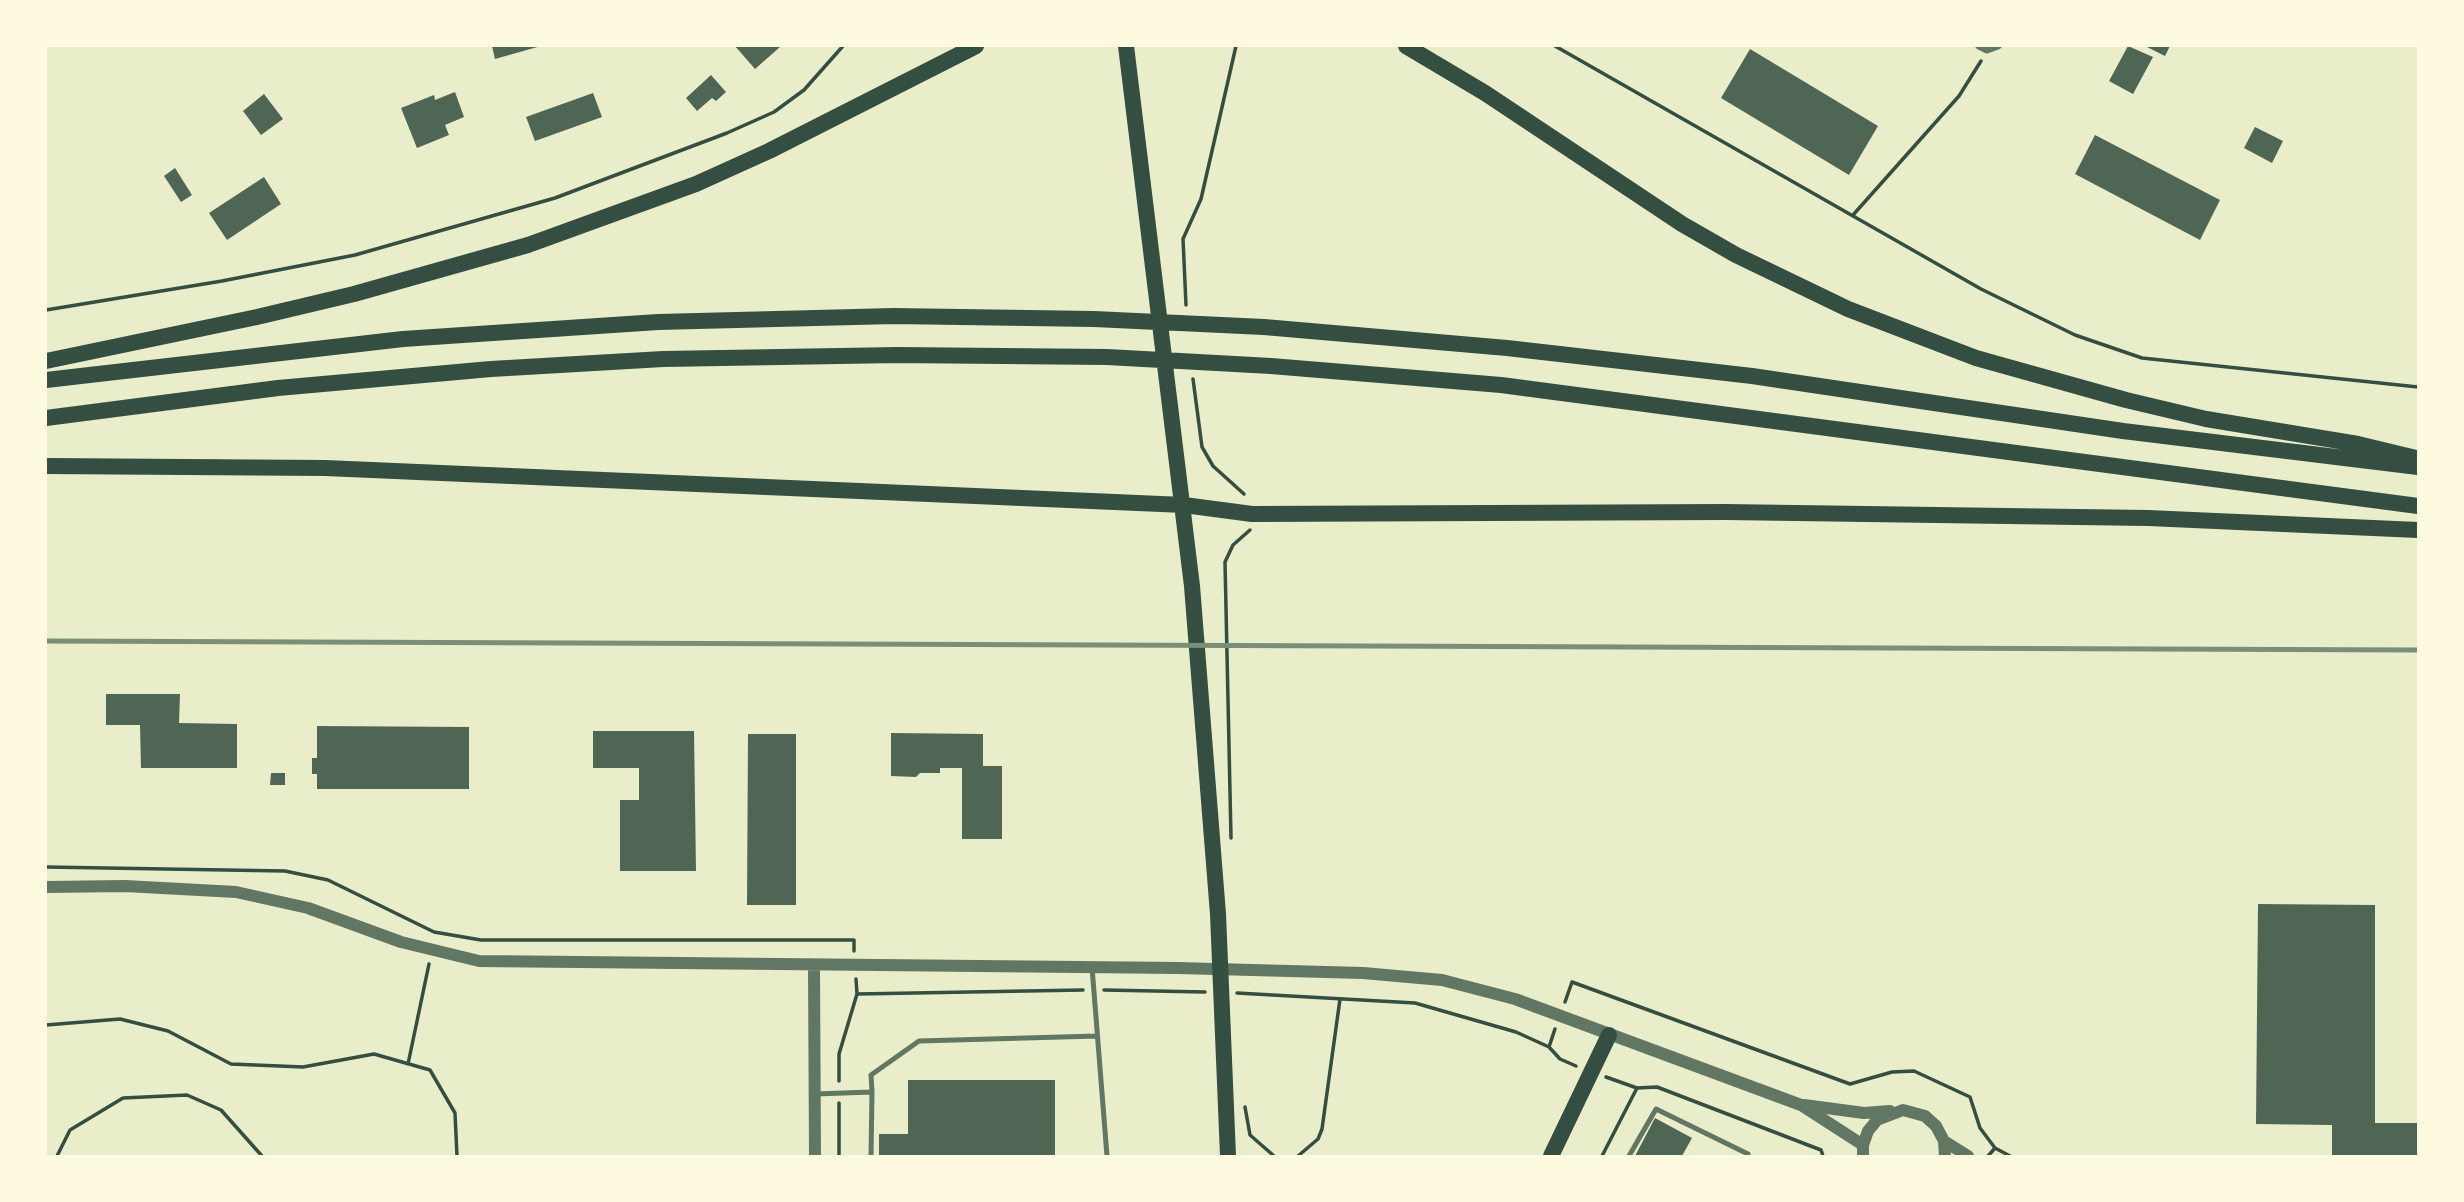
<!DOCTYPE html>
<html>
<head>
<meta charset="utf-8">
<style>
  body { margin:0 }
  #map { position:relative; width:2464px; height:1202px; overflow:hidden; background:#e9edc9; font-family:"Alegreya Sans",sans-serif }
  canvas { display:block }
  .frame { position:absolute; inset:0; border:47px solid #fefae0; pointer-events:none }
</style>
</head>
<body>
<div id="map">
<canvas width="2464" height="1202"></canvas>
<div class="frame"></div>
</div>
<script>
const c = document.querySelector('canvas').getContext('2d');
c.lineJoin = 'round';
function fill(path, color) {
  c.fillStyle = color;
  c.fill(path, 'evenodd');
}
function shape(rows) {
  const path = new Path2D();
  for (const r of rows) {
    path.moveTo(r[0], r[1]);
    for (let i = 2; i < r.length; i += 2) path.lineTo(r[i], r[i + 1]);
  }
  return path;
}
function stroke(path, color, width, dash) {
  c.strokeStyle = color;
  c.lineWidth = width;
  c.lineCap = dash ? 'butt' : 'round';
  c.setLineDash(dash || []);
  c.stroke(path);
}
fill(shape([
  [492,46,541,46,495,59],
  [735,46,779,46,780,47,755,69],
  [2128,46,2153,57,2133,94,2109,81],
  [2145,46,2170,46,2165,56],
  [1750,49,1878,126,1849,175,1721,98],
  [711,75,726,92,716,101,712,98,697,111,686,98],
  [455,92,464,117,445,125,449,135,417,148,401,108,434,95,435,100],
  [593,93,602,117,535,141,526,117],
  [264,94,283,119,261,135,243,111],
  [2255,127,2283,141,2272,163,2244,148],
  [2095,135,2220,200,2200,240,2075,174],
  [175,168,192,195,181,202,164,176],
  [264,177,281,204,227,240,209,213],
  [106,694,180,694,179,723,237,724,237,768,141,768,140,725,106,725],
  [317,726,469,727,469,789,317,789,317,774,312,774,312,758,317,758],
  [593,731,694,731,696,871,620,871,620,800,639,800,639,768,593,768],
  [891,733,983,734,983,766,1002,766,1002,839,962,839,962,768,940,768,940,773,920,773,916,777,891,776],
  [748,734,796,734,796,905,747,905],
  [271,773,285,773,285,785,270,785],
  [2258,904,2375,905,2375,1123,2418,1123,2418,1156,2332,1155,2332,1125,2256,1124],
  [908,1080,1055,1080,1055,1156,879,1156,879,1134,908,1134],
  [1655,1118,1692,1138,1682,1156,1635,1156]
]), '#4f6655');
stroke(shape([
  [1555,46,1981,289,2075,335,2142,358,2418,387],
  [1853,215,1959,96,1981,61],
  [1186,305,1183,239,1201,199,1236,46],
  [46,310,222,281,355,255,555,198,727,133,774,112,804,90,843,46],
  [1193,379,1202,447,1213,466,1244,494],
  [1231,838,1225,562,1233,545,1250,530],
  [46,867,285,871,328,880,434,932,481,940,854,940,854,951],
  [1104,990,1205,992],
  [1237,993,1415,1003,1516,1032,1549,1047,1560,1059,1576,1066],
  [857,994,1083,990],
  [1565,1002,1572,982,1850,1084,1892,1072,1914,1071,1970,1097,1980,1128,1995,1148,2010,1156],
  [46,1025,120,1019,168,1031,231,1064,303,1067,374,1054,430,1070,455,1113,457,1156],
  [1549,1047,1555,1029],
  [408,1064,429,964],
  [1606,1077,1637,1088,1657,1087,1821,1150,1823,1156],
  [839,1081,839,1054,857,994,856,979],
  [839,1103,839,1156],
  [1245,1107,1250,1135,1274,1156],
  [57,1156,70,1130,123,1098,187,1095,221,1110,262,1156],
  [1298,1156,1318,1139,1322,1129,1340,999],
  [1602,1156,1637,1088],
  [1988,1156,1995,1148]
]), '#344e41', 3.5);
stroke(shape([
  [1092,967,1107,1156],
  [815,1094,872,1092,871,1075,919,1041,1097,1036],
  [871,1156,872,1092],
  [1629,1156,1656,1109,1748,1154]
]), '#617663', 5);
stroke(shape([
  [1979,46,1987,50,1998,46]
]), '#617663', 7);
stroke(shape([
  [46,887,125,886,236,892,308,908,401,942,479,961,1178,968,1363,973,1442,980,1515,999,1801,1105,1863,1145],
  [814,966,815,1156],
  [1804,1105,1864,1113,1890,1111],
  [1944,1141,1968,1156],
  [1863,1156,1863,1145,1868,1131,1877,1120,1903,1110,1925,1116,1936,1126,1944,1141,1945,1156]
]), '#617663', 12);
stroke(shape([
  [1126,46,1192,586,1218,914,1228,1156],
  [1406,46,1485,93,1682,224,1736,255,1848,309,1976,358,2126,400,2206,419,2358,444,2416,458],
  [46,361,257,317,354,294,528,245,696,184,769,151,976,46],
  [46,380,403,339,658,322,894,316,1094,319,1264,327,1507,348,1752,376,2123,431,2418,467],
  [46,418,278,388,491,369,663,359,897,355,1107,357,1271,366,1501,385,2418,506],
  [46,466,325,468,1184,505,1252,514,1725,512,2148,518,2418,530],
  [1551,1156,1609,1035]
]), '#344e41', 16);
stroke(shape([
  [46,641,2418,650]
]), '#7c8e77', 5);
</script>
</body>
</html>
